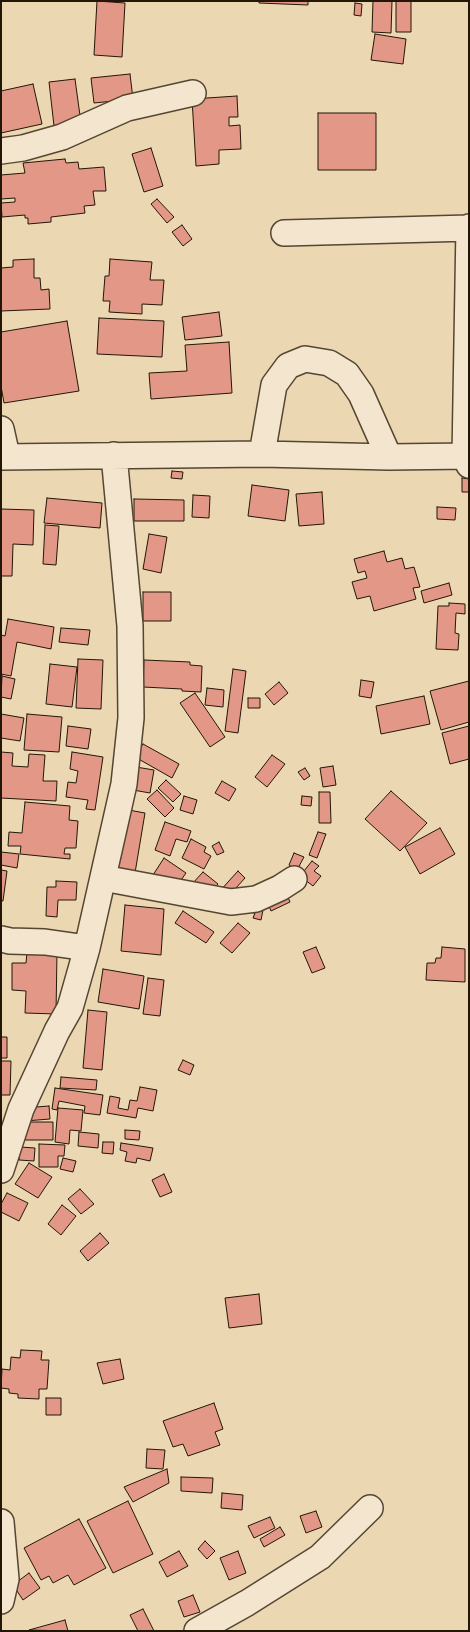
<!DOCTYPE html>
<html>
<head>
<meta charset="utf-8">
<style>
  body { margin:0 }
  #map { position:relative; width:470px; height:1632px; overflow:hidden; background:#ecd7b3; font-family:"IM FELL Great Primer",serif }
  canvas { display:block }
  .frame { position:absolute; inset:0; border:2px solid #231607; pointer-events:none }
</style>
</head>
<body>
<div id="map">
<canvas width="470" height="1632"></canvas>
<div class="frame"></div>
</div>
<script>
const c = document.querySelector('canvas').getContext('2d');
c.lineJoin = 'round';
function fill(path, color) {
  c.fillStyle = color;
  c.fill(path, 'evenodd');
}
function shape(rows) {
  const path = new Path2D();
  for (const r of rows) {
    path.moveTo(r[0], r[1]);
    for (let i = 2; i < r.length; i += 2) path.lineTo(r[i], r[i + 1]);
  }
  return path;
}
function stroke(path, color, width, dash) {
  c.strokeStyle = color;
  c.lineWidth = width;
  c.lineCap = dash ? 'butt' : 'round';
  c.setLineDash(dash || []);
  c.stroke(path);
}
const building = shape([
  [97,1,125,3,122,57,94,55,97,1],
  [259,1,308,1,308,5,259,3,259,1],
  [373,1,392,1,391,33,372,32,373,1],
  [396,1,411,1,411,32,396,32,396,1],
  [355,3,362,4,361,16,354,15,355,3],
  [375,34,406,39,403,64,371,60,375,34],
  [130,74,133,99,94,103,91,78,130,74],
  [75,79,81,123,54,126,49,82,75,79],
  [33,84,42,124,1,133,1,91,33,84],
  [237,96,238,117,229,117,229,126,240,125,241,149,219,150,219,164,196,166,192,99,237,96],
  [318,113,376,113,376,170,318,170,318,113],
  [151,148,163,186,144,192,132,154,151,148],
  [65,159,66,163,78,162,79,169,104,167,106,191,93,191,95,205,84,206,85,213,51,217,51,222,28,224,28,218,25,218,25,215,2,217,1,203,15,202,15,198,1,199,1,175,25,173,23,163,65,159],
  [157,199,174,217,167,223,151,204,157,199],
  [182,225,192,239,183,246,172,232,182,225],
  [34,259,34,278,40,278,41,290,49,289,50,309,1,311,1,268,13,267,13,260,34,259],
  [110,259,152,262,150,280,164,280,162,305,142,304,142,314,109,312,110,301,103,301,105,276,109,276,110,259],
  [219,312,222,336,185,340,182,317,219,312],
  [99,318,164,321,162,357,97,354,99,318],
  [67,321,79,391,4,403,1,386,1,332,67,321],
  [229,342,232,393,151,399,149,373,187,371,185,345,229,342],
  [172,471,183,472,182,479,171,478,172,471],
  [462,478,469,479,469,492,462,492,462,478],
  [252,485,289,490,285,521,248,516,252,485],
  [322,492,324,524,299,526,296,494,322,492],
  [193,495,210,496,209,518,192,517,193,495],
  [47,498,102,503,100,528,44,523,47,498],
  [134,499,184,500,184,521,134,521,134,499],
  [437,507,456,508,455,520,437,519,437,507],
  [1,509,34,510,33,545,13,544,12,576,1,576,1,509],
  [45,525,59,526,56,565,43,564,45,525],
  [149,534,167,537,161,573,143,569,149,534],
  [384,551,387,562,402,558,405,569,414,567,420,587,413,588,416,599,374,611,370,596,357,599,352,582,367,578,365,571,358,573,354,559,384,551],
  [449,583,452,595,424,603,421,591,449,583],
  [143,592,171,592,171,621,143,621,143,592],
  [449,603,465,604,465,614,456,613,455,633,459,634,458,650,436,649,438,606,449,606,449,603],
  [8,619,54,627,51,649,17,642,11,676,1,674,1,635,5,636,8,619],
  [61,628,90,630,88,645,59,642,61,628],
  [78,659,103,660,101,709,76,708,78,659],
  [144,660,190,662,190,665,202,666,201,692,182,691,182,689,143,687,144,660],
  [50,664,77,667,72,707,46,704,50,664],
  [233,669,246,671,238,733,225,731,233,669],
  [2,676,15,679,11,699,1,697,2,676],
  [361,680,374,682,371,698,359,696,361,680],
  [469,681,469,722,441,730,430,691,469,681],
  [279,682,288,693,274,705,265,694,279,682],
  [207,688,224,690,223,707,205,705,207,688],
  [195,693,225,737,210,747,180,703,195,693],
  [424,696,430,724,381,734,376,706,424,696],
  [248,698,260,698,260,708,248,708,248,698],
  [1,714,24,718,20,741,1,738,1,714],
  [27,714,62,717,59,752,24,750,27,714],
  [68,726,91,729,88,749,66,746,68,726],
  [469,726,469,759,450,764,442,733,469,726],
  [143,744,179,764,172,778,135,757,143,744],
  [1,752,13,753,12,766,28,767,29,754,45,755,43,781,57,781,56,801,1,798,1,752],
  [72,752,103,757,95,810,86,809,88,800,66,797,68,782,76,783,78,771,70,769,72,752],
  [272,755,285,764,267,787,255,777,272,755],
  [333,766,336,785,323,787,320,768,333,766],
  [136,767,154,770,150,793,133,790,136,767],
  [305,768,310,776,304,780,298,772,305,768],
  [166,780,181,794,173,802,158,788,166,780],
  [222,781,236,789,229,801,215,793,222,781],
  [157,790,174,808,165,817,147,799,157,790],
  [391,791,427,823,400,851,365,819,391,791],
  [319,792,330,792,331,823,319,823,319,792],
  [184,796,197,800,193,814,180,810,184,796],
  [302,796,312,797,311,806,301,805,302,796],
  [25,802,70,806,69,820,78,821,76,848,65,848,64,854,70,854,70,859,20,854,21,846,8,846,9,832,22,833,25,802],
  [123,809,145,813,134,879,112,875,123,809],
  [165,822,191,831,187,842,176,839,170,856,155,850,165,822],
  [440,828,455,854,420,874,405,847,440,828],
  [318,832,326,834,317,858,309,855,318,832],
  [191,839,206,847,204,852,211,856,204,869,182,858,191,839],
  [219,842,224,852,217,855,212,846,219,842],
  [1,852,19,854,17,868,1,865,1,852],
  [294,853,304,857,297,870,289,865,294,853],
  [164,858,186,873,174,890,153,875,164,858],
  [312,861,319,866,314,871,321,876,313,886,300,876,312,861],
  [1,870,7,871,3,901,1,901,1,870],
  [238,871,245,878,226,899,218,893,238,871],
  [203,872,218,884,207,896,192,884,203,872],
  [56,881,77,882,76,900,58,900,57,917,46,916,47,887,56,887,56,881],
  [285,890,290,902,271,911,266,899,285,890],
  [125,905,164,909,161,955,121,951,125,905],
  [244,905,263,910,261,920,253,918,255,913,242,911,244,905],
  [183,911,214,932,206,943,175,923,183,911],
  [238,923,250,933,232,953,220,943,238,923],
  [316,947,325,968,312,973,303,952,316,947],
  [442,947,465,949,465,982,426,980,427,963,435,963,436,958,441,958,442,947],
  [27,952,57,952,56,1014,25,1013,26,991,12,990,12,963,26,963,27,952],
  [103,969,144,976,139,1009,98,1002,103,969],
  [148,978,164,980,160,1016,143,1014,148,978],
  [88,1010,107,1012,102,1070,83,1068,88,1010],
  [1,1037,7,1037,7,1058,1,1058,1,1037],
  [183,1060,194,1065,190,1075,178,1070,183,1060],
  [1,1061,11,1061,10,1095,1,1095,1,1061],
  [61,1077,97,1080,96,1090,60,1088,61,1077],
  [140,1087,157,1090,153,1111,138,1108,136,1118,107,1113,110,1096,120,1098,118,1108,128,1110,130,1100,137,1101,140,1087],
  [55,1088,103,1095,100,1115,84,1113,85,1106,59,1101,57,1110,52,1109,55,1088],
  [49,1106,50,1119,25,1121,24,1108,49,1106],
  [58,1108,83,1110,81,1131,70,1130,69,1144,55,1142,58,1108],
  [23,1122,53,1122,53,1140,23,1140,23,1122],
  [125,1130,140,1131,139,1140,125,1139,125,1130],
  [79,1132,99,1134,98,1148,78,1146,79,1132],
  [103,1142,114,1142,113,1154,102,1153,103,1142],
  [121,1143,153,1148,150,1161,137,1158,136,1163,125,1161,127,1152,120,1150,121,1143],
  [39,1144,65,1145,64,1156,58,1156,58,1167,39,1167,39,1144],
  [20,1147,35,1148,34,1161,19,1160,20,1147],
  [63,1158,76,1161,73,1172,60,1169,63,1158],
  [29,1163,52,1177,38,1198,15,1184,29,1163],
  [164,1174,172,1192,160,1197,152,1180,164,1174],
  [80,1189,94,1204,81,1214,68,1199,80,1189],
  [7,1193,28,1203,19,1221,1,1212,1,1204,7,1193],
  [62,1205,76,1216,61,1235,48,1224,62,1205],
  [100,1233,109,1243,88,1261,80,1251,100,1233],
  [259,1294,262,1324,229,1328,225,1298,259,1294],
  [21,1350,42,1351,41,1360,49,1360,47,1389,39,1389,39,1399,18,1398,18,1394,9,1393,9,1389,1,1388,2,1369,10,1370,11,1357,20,1358,21,1350],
  [120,1359,124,1379,103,1384,97,1363,120,1359],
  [46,1398,61,1398,61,1415,46,1415,46,1398],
  [214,1403,223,1429,215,1432,220,1445,188,1456,183,1444,173,1447,163,1421,214,1403],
  [147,1449,165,1450,163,1469,146,1468,147,1449],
  [167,1469,169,1483,133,1502,124,1487,167,1469],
  [181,1477,213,1478,212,1493,181,1491,181,1477],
  [222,1493,243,1495,242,1510,221,1508,222,1493],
  [128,1501,153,1554,113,1573,87,1521,128,1501],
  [316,1511,322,1527,306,1533,300,1516,316,1511],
  [270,1517,275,1528,254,1538,248,1526,270,1517],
  [79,1519,106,1568,74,1585,68,1575,53,1583,49,1576,41,1580,24,1548,79,1519],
  [280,1527,285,1535,264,1547,260,1539,280,1527],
  [205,1541,215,1551,207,1559,198,1549,205,1541],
  [179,1551,188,1566,167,1577,159,1562,179,1551],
  [238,1551,246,1573,229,1580,220,1558,238,1551],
  [29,1573,40,1588,23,1600,13,1585,29,1573],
  [193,1595,200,1612,184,1617,178,1601,193,1595],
  [143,1609,154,1631,138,1631,130,1615,143,1609],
  [65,1620,68,1631,29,1630,65,1620]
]);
fill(building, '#e39787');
stroke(building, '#231607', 1);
const minor = shape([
  [1,151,23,148,62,137,127,108,193,93],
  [469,227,465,456,469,465],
  [284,233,469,228],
  [1,429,7,456],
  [262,454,274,385,288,366,305,359,329,363,347,374,361,394,389,457],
  [1,457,262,454,389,457,469,456],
  [103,878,231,902,256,899,280,888,294,879],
  [1,939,10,941,45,942,87,948],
  [1,1170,21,1109,57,1031,70,1008,87,948,124,784,131,718,130,626,114,455],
  [1,1522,6,1579,1,1601],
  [197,1631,247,1603,320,1557,370,1508]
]);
stroke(minor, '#554632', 28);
stroke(minor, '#f3e5ce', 25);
</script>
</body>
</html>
